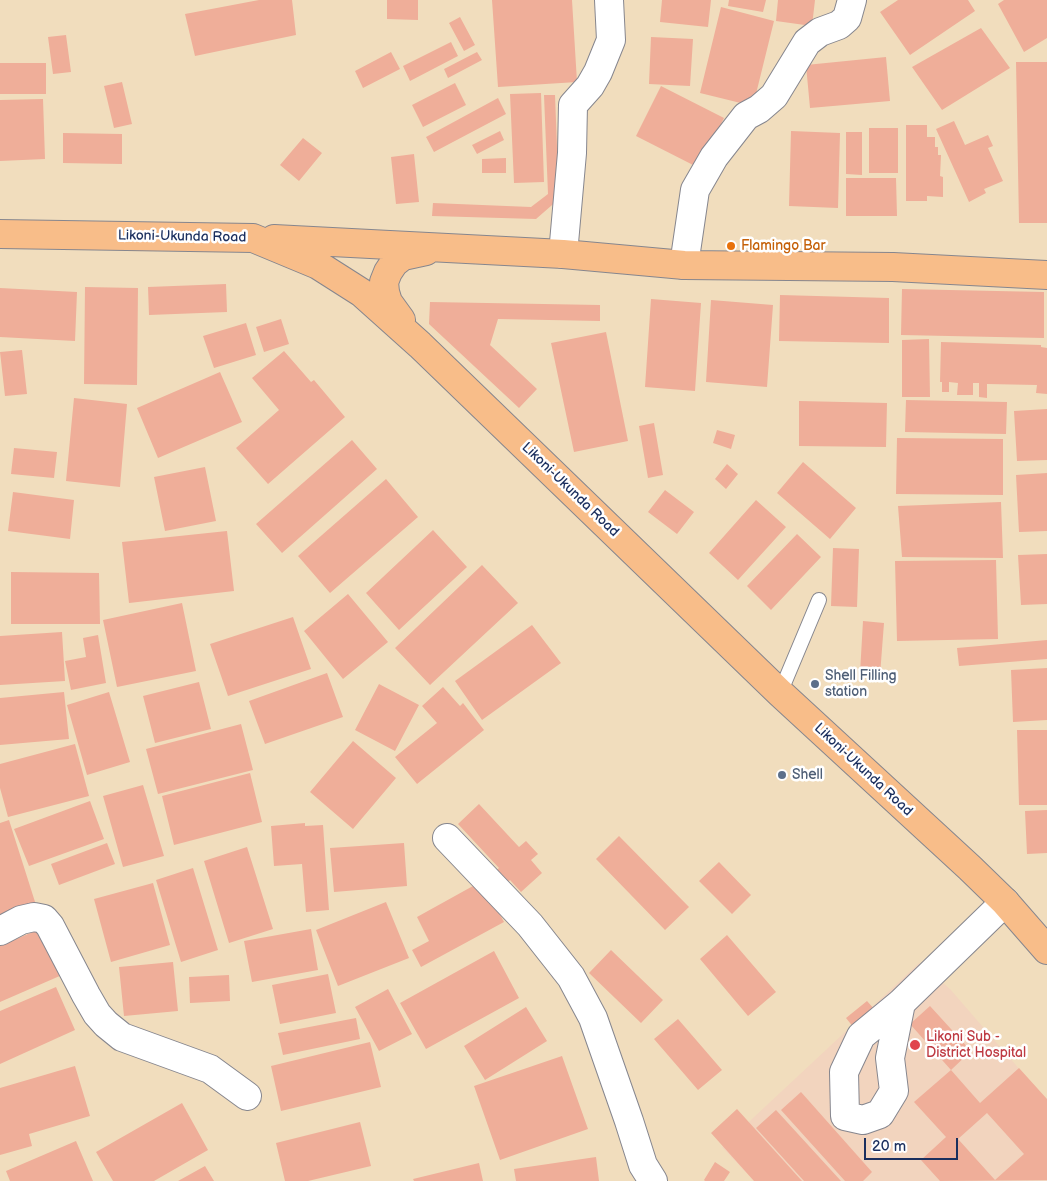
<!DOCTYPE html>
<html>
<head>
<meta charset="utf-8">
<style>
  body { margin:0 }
  #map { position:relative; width:1047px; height:1181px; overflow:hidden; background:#f1ddbd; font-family:"Balsamiq Sans",sans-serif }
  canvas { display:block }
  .scale { position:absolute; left:864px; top:1138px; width:94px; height:22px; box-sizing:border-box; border:2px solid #1b2f5e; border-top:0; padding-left:6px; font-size:15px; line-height:18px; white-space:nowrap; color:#1b2f5e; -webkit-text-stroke:4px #fff; paint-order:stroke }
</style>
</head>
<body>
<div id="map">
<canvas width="1047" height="1181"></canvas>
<div class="scale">20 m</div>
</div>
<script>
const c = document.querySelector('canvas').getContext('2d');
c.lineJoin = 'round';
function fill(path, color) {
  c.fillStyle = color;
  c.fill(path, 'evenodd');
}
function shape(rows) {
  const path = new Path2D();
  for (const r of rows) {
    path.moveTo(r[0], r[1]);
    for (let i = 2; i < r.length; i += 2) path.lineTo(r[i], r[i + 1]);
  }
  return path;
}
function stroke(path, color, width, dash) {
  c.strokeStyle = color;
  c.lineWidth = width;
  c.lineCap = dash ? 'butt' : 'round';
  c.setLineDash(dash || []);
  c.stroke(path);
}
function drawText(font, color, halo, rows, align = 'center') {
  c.font = font + ' "Balsamiq Sans",sans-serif';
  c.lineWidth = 5;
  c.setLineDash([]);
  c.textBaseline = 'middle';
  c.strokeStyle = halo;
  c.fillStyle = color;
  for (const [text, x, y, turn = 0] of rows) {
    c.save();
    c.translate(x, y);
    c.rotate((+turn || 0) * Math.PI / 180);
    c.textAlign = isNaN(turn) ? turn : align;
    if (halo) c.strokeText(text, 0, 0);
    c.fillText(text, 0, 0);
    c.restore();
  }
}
fill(shape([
  [919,963,950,989,1047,1101,1047,1181,754,1181,722,1147]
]), '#f2d4be');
fill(shape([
  [259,0,292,0,296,35,195,56,185,14],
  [387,0,418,0,418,20,387,19],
  [492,0,572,0,577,82,498,87],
  [662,0,711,0,708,27,660,22],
  [729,0,766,0,763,12,728,6],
  [778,0,815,0,812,26,776,21],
  [898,0,968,0,975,11,910,55,880,12],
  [1004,0,1047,0,1047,38,1024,52,998,4],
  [721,7,774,21,753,106,700,93],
  [460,17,475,45,464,51,449,23],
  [981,28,1010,68,942,110,912,67],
  [66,35,71,72,53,74,48,37],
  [651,37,693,39,690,86,649,84],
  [451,42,458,56,410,81,403,66],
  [391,52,400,69,363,88,355,71],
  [477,52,482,60,448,78,444,69],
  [886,57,890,101,810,108,806,65],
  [1016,62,1047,62,1047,223,1019,223],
  [0,63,46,63,46,94,0,94],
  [122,82,132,124,114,128,104,86],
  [455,83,466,105,423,127,412,105],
  [661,86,724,118,699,168,636,136],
  [541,93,544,182,514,183,510,94],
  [544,95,555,95,559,199,536,219,432,216,433,203,531,207,548,194],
  [498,98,506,114,434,152,426,137],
  [43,99,45,159,0,161,0,100],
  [954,121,965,145,988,135,993,146,988,148,1003,181,984,189,986,193,969,202,936,129],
  [906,125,927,125,927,137,935,137,935,147,938,147,938,155,941,155,940,176,943,177,943,197,927,196,927,201,906,201],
  [869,128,898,128,898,173,869,173],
  [500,131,504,140,477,154,472,145],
  [791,131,840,133,838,208,789,206],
  [846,132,862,132,862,175,846,174],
  [63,133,122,134,122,164,63,163],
  [303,138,322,153,299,181,280,165],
  [414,154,419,202,396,204,391,157],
  [506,158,506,173,482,173,482,159],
  [846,178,896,178,897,216,846,216],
  [226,284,227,312,149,315,148,287],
  [85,287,138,288,137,385,84,384],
  [0,288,77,292,75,341,0,337],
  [902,289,1044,292,1044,338,901,335],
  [780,295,889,298,889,343,779,341],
  [651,299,701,303,695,391,645,387],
  [711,300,773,305,767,387,706,382],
  [430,302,600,305,600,321,498,319,490,345,537,389,519,408,429,324],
  [281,319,289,344,264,352,256,327],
  [246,323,256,355,214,368,203,336],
  [606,332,628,441,574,452,551,343],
  [929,339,930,397,902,397,902,340],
  [941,342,1041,345,1041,347,1047,348,1047,394,1036,393,1037,385,987,384,987,398,979,397,979,383,973,383,973,395,957,395,958,383,949,382,949,392,942,392,942,382,940,382],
  [22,350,27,394,5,396,0,352],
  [284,351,311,382,314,380,345,417,268,484,236,448,279,410,252,378],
  [220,372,242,422,158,458,137,408],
  [74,398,127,404,120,487,66,481],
  [906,400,1007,402,1006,434,905,432],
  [799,401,887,403,886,447,799,446],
  [1047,409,1047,460,1017,461,1014,411],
  [654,423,663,475,648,478,639,426],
  [717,430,735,435,731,449,713,443],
  [897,438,1003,439,1003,495,896,494],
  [352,440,377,469,282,553,256,524],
  [14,448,57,452,54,478,11,474],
  [803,462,856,508,830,539,777,493],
  [727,464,738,474,726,489,715,479],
  [205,467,216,521,165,531,154,477],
  [1047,473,1047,531,1019,532,1016,475],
  [386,479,418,517,330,593,298,556],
  [665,490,694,512,677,534,648,512],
  [13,492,74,500,70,539,8,531],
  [756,500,786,527,738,580,709,553],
  [1001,502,1003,558,902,557,898,506],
  [433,530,467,567,399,630,366,593],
  [227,531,234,591,129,603,122,542],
  [797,534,821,557,771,610,747,586],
  [833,548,859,549,857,607,831,606],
  [1047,554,1047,604,1021,605,1018,555],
  [996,560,998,639,897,641,895,561],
  [482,565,518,603,430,685,395,648],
  [11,572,99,573,100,624,11,624],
  [348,594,388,642,343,679,304,631],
  [182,603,196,671,117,687,103,620],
  [293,617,311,669,228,696,210,644],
  [863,621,884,623,880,675,860,673],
  [532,625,561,663,482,720,455,681],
  [62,632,65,681,0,685,0,636],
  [98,635,106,683,71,690,65,661,86,657,83,638],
  [1047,640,1047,659,959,666,957,648],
  [1047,668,1047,720,1013,722,1011,670],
  [327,673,343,717,265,744,249,701],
  [199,682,211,729,155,743,143,696],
  [379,684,419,705,395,751,355,730],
  [443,687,460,706,463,703,484,730,417,784,395,757,437,723,422,706],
  [64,692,69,739,0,745,0,698],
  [109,692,130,762,87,775,67,705],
  [241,724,253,770,158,794,146,749],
  [1017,730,1047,730,1047,805,1019,805],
  [353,741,396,778,353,829,310,792],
  [75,744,89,796,8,817,0,788,0,764],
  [250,773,262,822,174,845,162,796],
  [143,785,164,856,123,867,103,796],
  [90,801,104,839,29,866,14,829],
  [479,804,519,847,526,841,538,854,531,860,542,873,521,892,510,880,506,884,494,872,499,868,458,824],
  [1047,810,1047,853,1027,854,1025,811],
  [9,820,36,905,0,916,0,823],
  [305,823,305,826,323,825,329,910,306,912,302,864,274,866,271,826],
  [619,836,689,907,665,930,596,859],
  [107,843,115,864,59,885,51,864],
  [404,843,407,886,334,892,330,848],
  [247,847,273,929,229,943,204,861],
  [719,862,751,895,732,914,699,881],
  [193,868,218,950,181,962,156,880],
  [482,881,504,922,421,967,412,950,429,941,417,917],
  [153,883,170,945,111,962,94,899],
  [386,902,409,958,338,986,316,930],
  [42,928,62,975,0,1002,0,946],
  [311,929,318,970,252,982,244,941],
  [727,935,776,992,748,1016,700,959],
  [611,950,663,1000,641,1023,589,973],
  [494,951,519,998,426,1049,400,1003],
  [173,962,178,1011,124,1016,119,967],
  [328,974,336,1013,280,1024,272,985],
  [229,975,230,1001,190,1003,189,977],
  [56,987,75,1030,0,1064,0,1011],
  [388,989,412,1034,379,1051,355,1007],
  [867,1001,875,1010,854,1028,846,1018],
  [930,1006,971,1051,951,1070,910,1024],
  [526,1007,547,1041,485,1080,464,1046],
  [356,1018,360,1039,283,1055,278,1033],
  [678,1019,722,1070,698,1090,654,1039],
  [370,1042,381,1087,281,1111,271,1066],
  [562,1056,588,1129,500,1160,474,1086],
  [75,1066,90,1116,29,1134,32,1146,0,1155,0,1088],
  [1019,1068,1047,1099,1047,1180,940,1181,921,1160,946,1137,914,1102,951,1070,980,1103],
  [987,1113,1024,1154,995,1180,958,1139],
  [801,1092,872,1172,863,1181,845,1181,781,1110],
  [182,1103,208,1150,154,1181,113,1181,96,1152],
  [737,1109,802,1181,754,1181,711,1133],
  [776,1110,841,1181,804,1181,756,1128],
  [360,1122,371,1166,308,1181,285,1181,276,1143],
  [76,1141,93,1181,10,1181,6,1171],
  [596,1157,599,1181,516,1181,514,1169],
  [715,1162,730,1172,724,1181,705,1181,704,1180],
  [479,1163,483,1181,414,1181,413,1179],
  [205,1166,214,1181,178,1181]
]), '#efae99');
const lane = shape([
  [780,693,819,600]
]);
const street = shape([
  [563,254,572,153,573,105,590,86,598,72,611,40,609,0],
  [684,265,695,190,714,157,746,116,759,109,774,96,807,42,820,32,839,25,847,18,852,0],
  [447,838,530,925,571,977,593,1018,629,1121,643,1165,653,1181],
  [0,931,21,920,34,917,44,919,50,926,86,995,97,1014,106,1024,122,1037,210,1069,247,1096],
  [901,1003,890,1058,894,1091,880,1114,863,1120,845,1116,844,1072,861,1036,901,1003,1005,902]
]);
const highway = shape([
  [0,234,253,238,318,265,362,293,420,345,780,693,970,868,1005,902,1047,950],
  [274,239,563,254,684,265,893,267,1047,275],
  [401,320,388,302,385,292,384,282,388,272,394,263,403,256,426,251]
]);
stroke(lane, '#86868e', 16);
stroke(street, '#86868e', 30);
stroke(highway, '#86868e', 30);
stroke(lane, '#fff', 14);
stroke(street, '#fff', 28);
stroke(highway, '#f8bd89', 28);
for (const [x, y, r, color] of [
  [731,246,5,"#e8710a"],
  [815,684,5,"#5c6f8a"],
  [782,775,5,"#5c6f8a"],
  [915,1045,6,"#e0444e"]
]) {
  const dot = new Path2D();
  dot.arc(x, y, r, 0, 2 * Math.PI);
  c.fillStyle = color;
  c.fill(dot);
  stroke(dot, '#fff', 2);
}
drawText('14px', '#1b2f5e', '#fff', [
  ["Likoni-Ukunda Road",182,237,1],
  ["Likoni-Ukunda Road",570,490,44],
  ["Likoni-Ukunda Road",863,770,43]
]);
drawText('14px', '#c56008', '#fff', [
  ["Flamingo Bar",741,246]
], 'left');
drawText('14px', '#4e5e75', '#fff', [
  ["Shell Filling",825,676],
  ["station",825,692],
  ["Shell",792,775]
], 'left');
drawText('14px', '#be3a42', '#fff', [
  ["Likoni Sub -",926,1037],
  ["District Hospital",926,1053]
], 'left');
</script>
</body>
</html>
